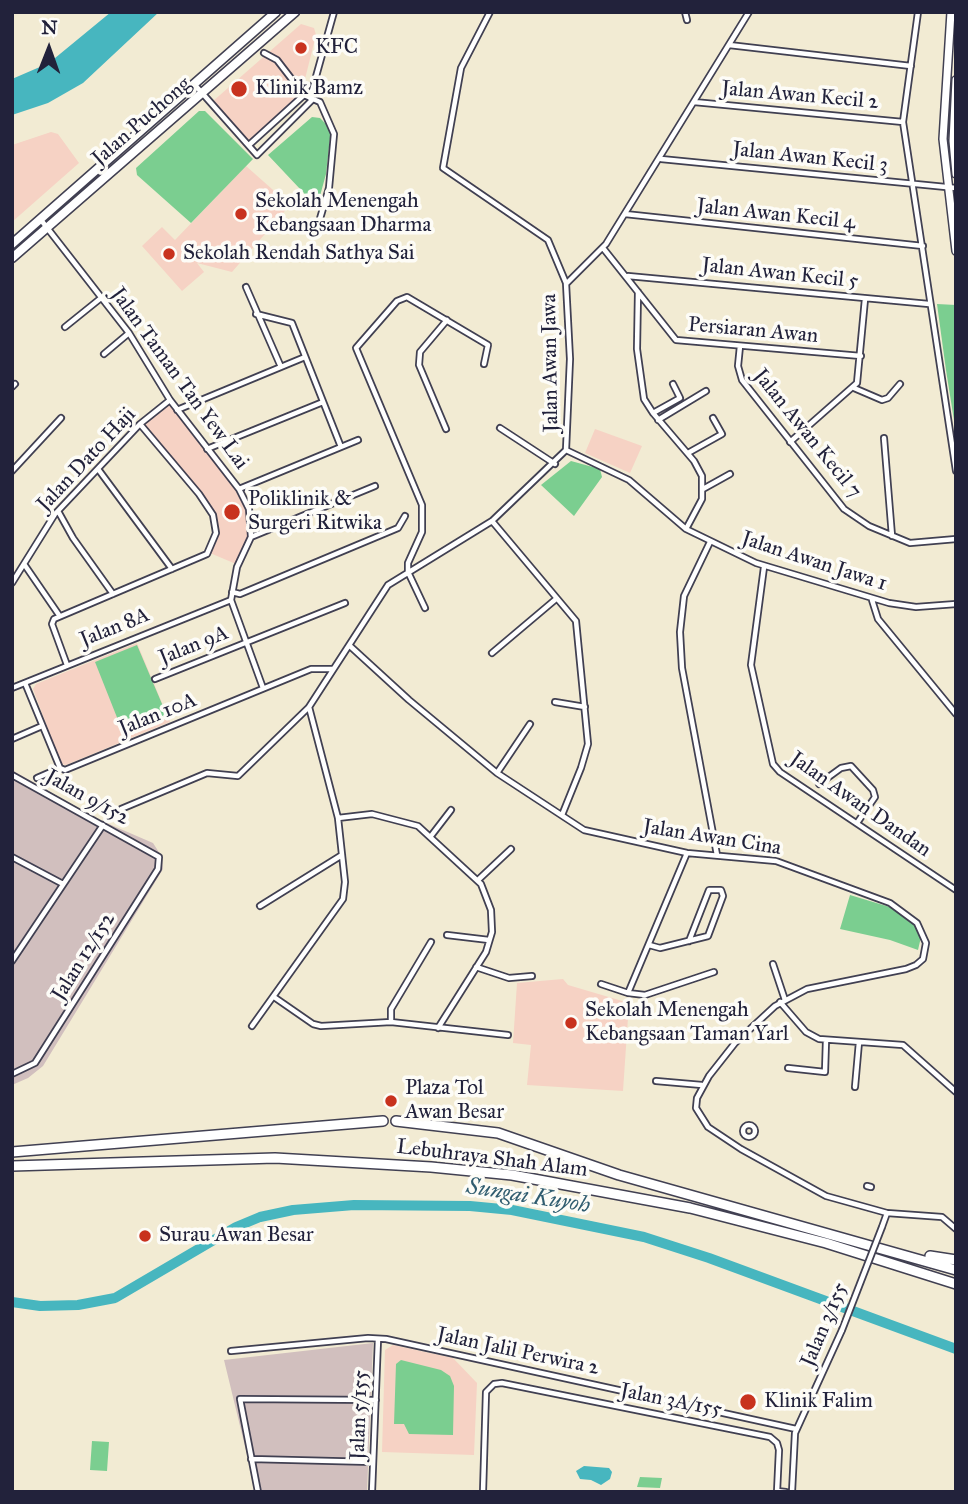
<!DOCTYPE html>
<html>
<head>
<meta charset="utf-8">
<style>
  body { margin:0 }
  #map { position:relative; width:968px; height:1504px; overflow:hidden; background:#f2ebd3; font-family:"IM FELL Great Primer",serif }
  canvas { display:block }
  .frame { position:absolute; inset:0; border:14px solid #22223b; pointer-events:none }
  .north { position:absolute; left:14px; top:14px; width:70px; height:70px; -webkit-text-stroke:5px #fdfcf7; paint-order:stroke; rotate:1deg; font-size:19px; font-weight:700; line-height:28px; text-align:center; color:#22223b }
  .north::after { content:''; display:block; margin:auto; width:24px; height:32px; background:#22223b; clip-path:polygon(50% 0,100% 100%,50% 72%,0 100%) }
</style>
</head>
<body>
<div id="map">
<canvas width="968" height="1504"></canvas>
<div class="frame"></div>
<div class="north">N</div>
</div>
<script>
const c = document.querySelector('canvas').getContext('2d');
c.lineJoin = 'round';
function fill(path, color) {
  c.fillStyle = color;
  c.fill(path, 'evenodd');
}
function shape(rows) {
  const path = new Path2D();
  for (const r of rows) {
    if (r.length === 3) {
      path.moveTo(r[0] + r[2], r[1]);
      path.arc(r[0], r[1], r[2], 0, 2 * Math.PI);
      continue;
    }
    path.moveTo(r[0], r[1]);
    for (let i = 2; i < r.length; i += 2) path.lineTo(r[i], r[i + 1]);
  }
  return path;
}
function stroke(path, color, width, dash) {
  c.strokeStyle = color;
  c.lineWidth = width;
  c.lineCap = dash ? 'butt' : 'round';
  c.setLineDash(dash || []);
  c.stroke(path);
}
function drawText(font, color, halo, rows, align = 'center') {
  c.font = font + ' "IM FELL Great Primer",serif';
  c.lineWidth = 7;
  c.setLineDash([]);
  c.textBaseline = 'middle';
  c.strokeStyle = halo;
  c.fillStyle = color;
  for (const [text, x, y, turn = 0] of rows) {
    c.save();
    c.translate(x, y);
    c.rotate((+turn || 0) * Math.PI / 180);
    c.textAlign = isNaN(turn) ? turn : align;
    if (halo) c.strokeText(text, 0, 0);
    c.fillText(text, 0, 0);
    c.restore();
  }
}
fill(shape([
  [301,24,314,28,316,35,301,95,249,142,212,102],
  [51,132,58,134,79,163,12,222,12,145],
  [246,166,290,205,232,272,197,263,204,272,182,291,142,246,162,227,175,240],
  [169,403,238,491,247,510,249,537,236,564,210,553,218,535,214,514,144,424],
  [595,429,642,446,630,473,585,453],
  [137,643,170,722,66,765,61,764,33,689,36,684],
  [563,979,568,985,629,1003,623,1091,527,1085,531,1045,513,1043,517,983],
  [393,1345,453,1358,477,1383,474,1455,382,1452,385,1350]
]), '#f6d2c4');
fill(shape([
  [12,770,95,818,153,843,162,857,163,869,43,1066,28,1078,12,1085],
  [373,1343,367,1492,256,1492,224,1360]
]), '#d1bfbe');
fill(shape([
  [199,111,205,111,253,159,191,223,137,175,136,168],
  [312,117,320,118,331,129,326,174,317,207,268,155],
  [937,304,956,305,956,433,946,370],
  [571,461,600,469,602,477,574,516,541,485],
  [137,645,168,718,135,731,130,721,120,725,95,662],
  [850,895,893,908,916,925,921,937,918,950,890,940,840,929],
  [401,1360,441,1370,450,1376,454,1386,453,1435,409,1434,404,1424,394,1424,396,1364],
  [92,1441,109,1442,107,1471,90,1470],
  [640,1477,662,1478,660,1488,637,1487]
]), '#7bce90');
fill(shape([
  [111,12,159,12,83,83,48,103,12,115,12,79,49,63],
  [584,1466,609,1468,612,1472,610,1479,601,1485,591,1480,580,1479,576,1471]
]), '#47b6bf');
stroke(shape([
  [12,1302,40,1306,78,1305,115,1298,236,1227,260,1217,293,1210,354,1205,470,1206,512,1210,644,1237,709,1258,956,1349]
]), '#47b6bf', 10);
const minor = shape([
  [685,12,687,20],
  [918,12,903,122,956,471],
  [729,45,911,66],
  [264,53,277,60,304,95,320,102,334,134,329,188,319,222],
  [195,85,257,155,313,99],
  [310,98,334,12],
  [694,102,903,122],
  [249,145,304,95],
  [661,159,956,188],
  [625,214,923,246],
  [41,220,129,333,170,400,239,489,249,509,251,537,237,567,231,600,263,688],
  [603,248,676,340,861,356],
  [628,276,929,304],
  [567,283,606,244,749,12],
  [246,287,281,367],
  [638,292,637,349,644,399,653,413,694,461,702,476,702,499,686,529],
  [256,314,292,323,341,447],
  [65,327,101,298],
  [740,346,738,366,742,380,844,509,869,526,910,543,956,539],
  [104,354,129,333],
  [12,387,15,384],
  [854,388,882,400,888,398,900,384],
  [177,410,305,357],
  [653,413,680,398,673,384],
  [658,420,706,391],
  [500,428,555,464],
  [446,429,419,365,420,352,447,320],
  [884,438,892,536],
  [790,442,857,383,865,299],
  [207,449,323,402],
  [566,450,629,480,686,529,756,563,889,603,916,607,956,604],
  [688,453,722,434,713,418],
  [98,469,172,569],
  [12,471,61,418],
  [239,489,358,440],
  [703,489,730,474],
  [58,511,73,538,113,594],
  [492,521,576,621,588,744,581,768,562,815],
  [251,537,375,486],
  [710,542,684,596,680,632,682,668,717,855],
  [24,564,59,615],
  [764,567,751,665,773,764,780,772,956,890],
  [12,583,55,514,140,424,170,400],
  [232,592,240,594,398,528,405,516],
  [872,600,878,619,956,714],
  [425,608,408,572,408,563,422,532,422,505,356,348,397,301,407,297,488,345,484,364],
  [350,646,409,700,497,773,584,830,687,853,776,861,890,903,917,923,926,943,923,959,916,965,906,969,807,989,775,1006,735,1043,709,1076,697,1098,696,1108,708,1127,741,1149,826,1196,887,1213,942,1217,956,1229],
  [492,653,556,599],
  [67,665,52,624,54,619,207,554,216,533,213,515,199,494,140,424],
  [155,679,345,603],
  [25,683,60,768,65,770,311,669,332,669],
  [12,688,231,600],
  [555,702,585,707],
  [12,739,42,726],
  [497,773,530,724],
  [12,775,159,857,158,869,35,1063,12,1074],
  [37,778,60,768],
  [819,784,841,768,851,766,873,790,875,797,857,823],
  [121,809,207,773,238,776,309,707,388,585,492,521,566,450,570,359,566,283,548,240,443,168,461,68,490,12],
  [338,818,372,814,418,826,481,884,491,910,492,932,486,952,438,1028],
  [431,836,451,810],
  [687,853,628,993,645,995,714,972],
  [12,857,63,884],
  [478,880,511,849],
  [260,906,342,855],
  [447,935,489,940],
  [649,945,660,948,708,936,723,896,721,890,709,890,689,941],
  [12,961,103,825],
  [773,964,785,1000],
  [476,967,509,978,532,976],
  [601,984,628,993],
  [274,997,313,1024,321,1026,391,1022,508,1035],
  [780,1002,806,1032,819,1039,903,1045,956,1092],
  [391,1022,391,1009,431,942],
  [252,1026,343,899,345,882,338,818,309,707],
  [788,1068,825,1072,826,1040],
  [656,1081,702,1085],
  [855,1087,859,1042],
  [749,1131,6],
  [867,1186,871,1187],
  [882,1227,887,1213],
  [231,1351,368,1338,386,1339,796,1429],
  [251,1459,373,1462],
  [777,1491,786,1492],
  [258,1492,240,1399,376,1400],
  [372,1492,378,1339],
  [483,1492,486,1392,494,1384,502,1383,770,1437,777,1443,779,1450,777,1492],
  [792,1492,795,1433,842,1330]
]);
const secondary = shape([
  [951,12,943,139,956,251],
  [956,80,953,141,956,174]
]);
const primary = shape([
  [12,244,276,12],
  [12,258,295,12]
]);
const motorway = shape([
  [396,1121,498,1133,619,1175,956,1270],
  [12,1152,383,1121],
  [12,1166,275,1158,431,1167,512,1175,690,1208,826,1243,956,1284],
  [930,1256,956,1260]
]);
stroke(minor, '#414052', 8);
stroke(secondary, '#414052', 10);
stroke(primary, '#414052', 11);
stroke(motorway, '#414052', 12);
stroke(minor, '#fff', 4.5);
stroke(secondary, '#fff', 7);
stroke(primary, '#fff', 8);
stroke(motorway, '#fff', 9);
const minorBridge = shape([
  [842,1330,882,1227]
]);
stroke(minorBridge, '#414052', 8, []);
stroke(minorBridge, '#fff', 4.5);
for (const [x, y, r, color] of [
  [301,48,7,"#c8321e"],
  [239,89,9,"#c8321e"],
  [241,214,7,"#c8321e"],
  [169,254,7,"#c8321e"],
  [232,512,9,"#c8321e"],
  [571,1023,7,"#c8321e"],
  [391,1101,7,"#c8321e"],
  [145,1236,7,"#c8321e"],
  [748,1402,9,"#c8321e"]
]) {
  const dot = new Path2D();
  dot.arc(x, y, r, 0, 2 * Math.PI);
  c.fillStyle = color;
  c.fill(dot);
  stroke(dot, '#fdfcf7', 2.5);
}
drawText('21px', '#22223b', '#fdfcf7', [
  ["KFC",315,48],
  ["Klinik Bamz",255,89],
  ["Sekolah Menengah",255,202],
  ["Kebangsaan Dharma",255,226],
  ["Sekolah Rendah Sathya Sai",183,254],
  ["Poliklinik &",248,500],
  ["Surgeri Ritwika",248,524],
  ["Sekolah Menengah",585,1011],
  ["Kebangsaan Taman Yarl",585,1035],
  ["Plaza Tol",405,1089],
  ["Awan Besar",405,1113],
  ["Surau Awan Besar",159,1236],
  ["Klinik Falim",764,1402]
], 'left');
drawText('21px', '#22223b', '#fdfcf7', [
  ["Jalan Awan Kecil 2",800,96,5],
  ["Jalan Puchong",142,122,-41],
  ["Jalan Awan Kecil 3",810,158,6],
  ["Jalan Awan Kecil 4",776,215,6],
  ["Jalan Awan Kecil 5",780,274,6],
  ["Persiaran Awan",753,331,5],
  ["Jalan Awan Jawa",551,363,-91],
  ["Jalan Taman Tan Yew Lai",179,379,54],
  ["Jalan Awan Kecil 7",807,434,51],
  ["Jalan Dato Haji",87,460,-47],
  ["Jalan Awan Jawa 1",814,562,18],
  ["Jalan 8A",115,628,-22],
  ["Jalan 9A",194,646,-22],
  ["Jalan 10A",158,715,-22],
  ["Jalan 9/152",87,798,29],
  ["Jalan Awan Dandan",860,805,35],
  ["Jalan Awan Cina",712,838,9],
  ["Jalan 12/152",84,957,-58],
  ["Lebuhraya Shah Alam",492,1159,7],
  ["Jalan 3/155",825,1325,-67],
  ["Jalan Jalil Perwira 2",518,1352,12],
  ["Jalan 3A/155",671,1401,11],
  ["Jalan 5/155",360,1415,-88]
]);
drawText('italic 23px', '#315d70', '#fdfcf7', [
  ["Sungai Kuyoh",528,1197,9]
]);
</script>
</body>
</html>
